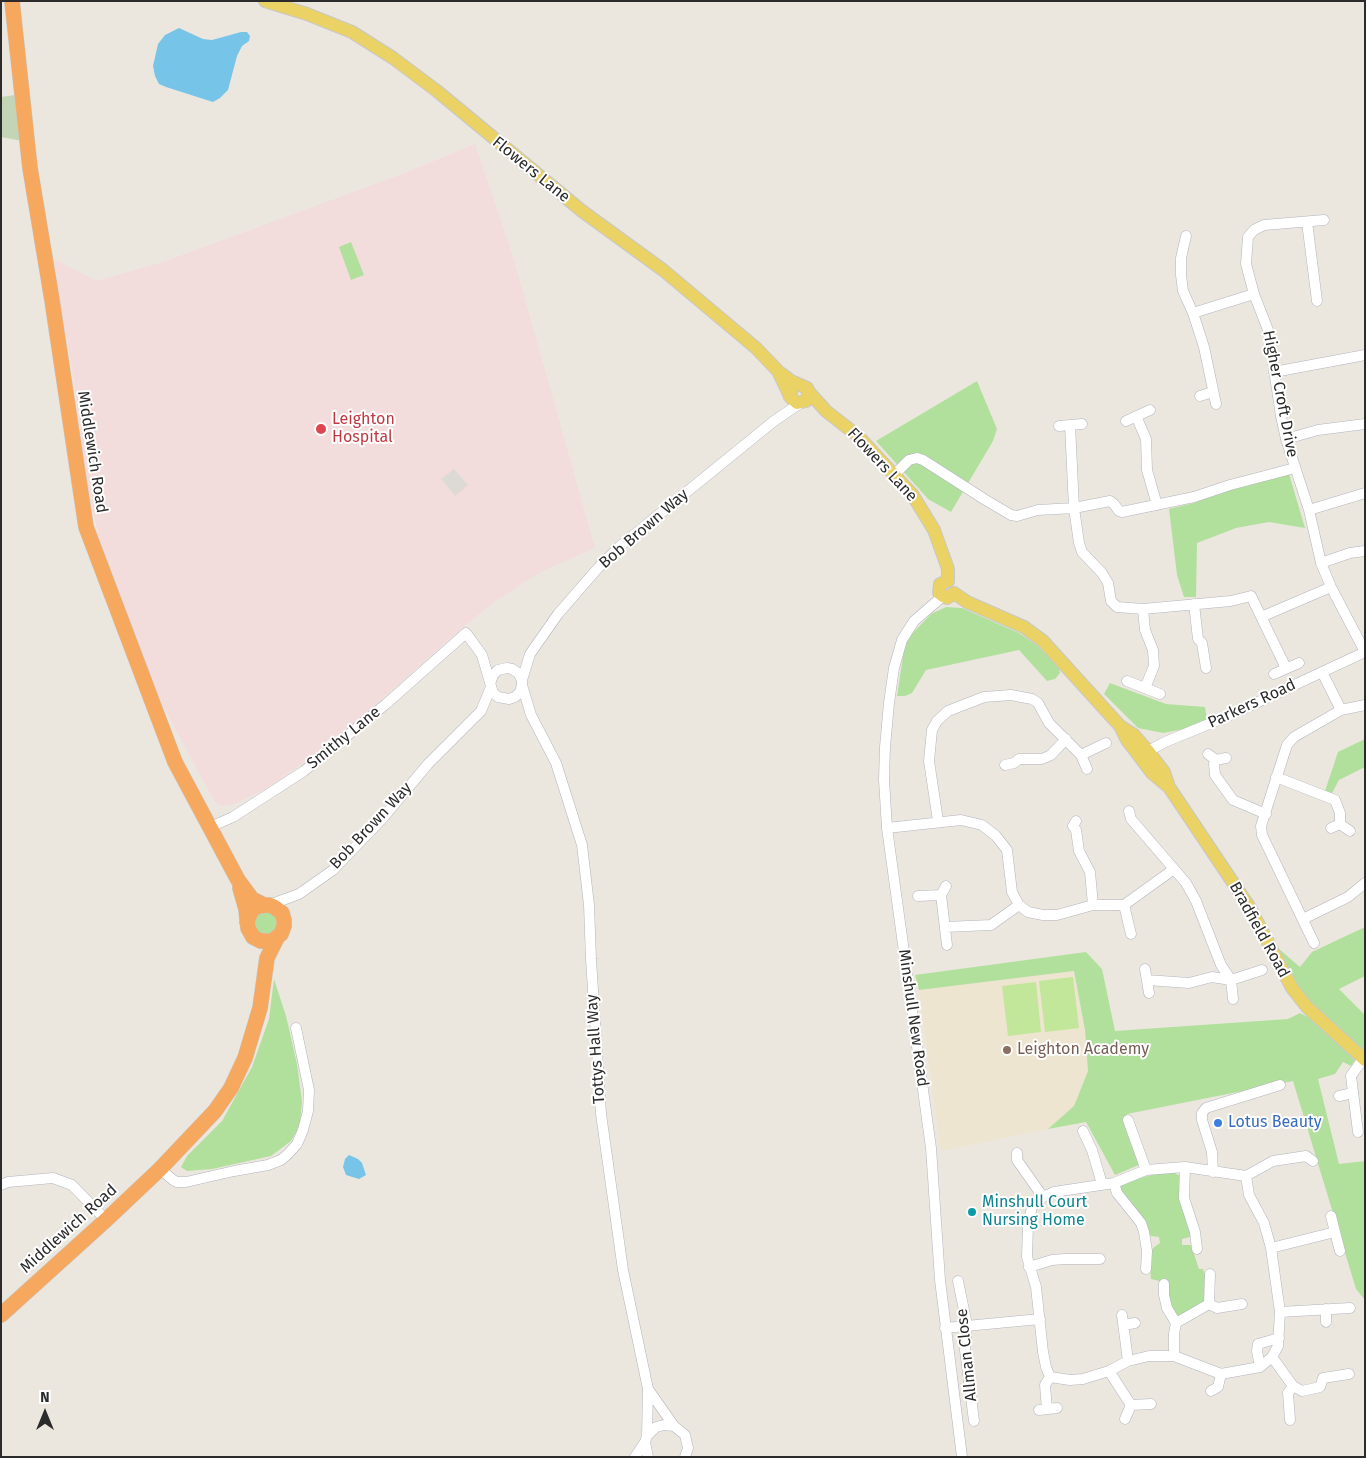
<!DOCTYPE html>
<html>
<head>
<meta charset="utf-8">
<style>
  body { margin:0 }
  #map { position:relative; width:1366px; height:1458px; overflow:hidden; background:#ece7de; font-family:"Fira Sans",sans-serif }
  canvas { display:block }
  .frame { position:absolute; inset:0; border:2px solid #2b2b2b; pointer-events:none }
  .north { position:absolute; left:20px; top:1388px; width:50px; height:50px; -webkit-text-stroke:4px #fff; paint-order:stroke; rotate:0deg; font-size:14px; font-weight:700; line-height:20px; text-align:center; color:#2b2b2b }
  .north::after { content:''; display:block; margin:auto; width:18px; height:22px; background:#2b2b2b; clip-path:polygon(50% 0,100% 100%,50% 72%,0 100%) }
</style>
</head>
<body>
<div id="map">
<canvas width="1366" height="1458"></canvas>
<div class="frame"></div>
<div class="north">N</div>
</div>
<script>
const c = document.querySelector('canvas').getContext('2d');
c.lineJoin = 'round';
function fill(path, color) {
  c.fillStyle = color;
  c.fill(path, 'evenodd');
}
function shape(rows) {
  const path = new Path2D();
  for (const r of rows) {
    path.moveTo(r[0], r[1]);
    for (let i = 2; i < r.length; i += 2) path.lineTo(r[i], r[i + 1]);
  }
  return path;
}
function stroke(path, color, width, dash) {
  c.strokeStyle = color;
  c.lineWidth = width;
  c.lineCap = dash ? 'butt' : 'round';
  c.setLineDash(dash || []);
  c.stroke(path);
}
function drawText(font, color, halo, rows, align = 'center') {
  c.font = font + ' "Fira Sans",sans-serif';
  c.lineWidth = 4;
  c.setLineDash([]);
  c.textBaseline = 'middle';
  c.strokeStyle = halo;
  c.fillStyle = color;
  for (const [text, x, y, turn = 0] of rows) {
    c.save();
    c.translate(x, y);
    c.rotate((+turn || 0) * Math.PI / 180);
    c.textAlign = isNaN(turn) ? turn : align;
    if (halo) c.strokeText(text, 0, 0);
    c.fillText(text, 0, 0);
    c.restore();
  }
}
fill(shape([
  [1074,971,1085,1030,1088,1071,1074,1106,1048,1129,941,1151,919,990]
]), '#ede5cf');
fill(shape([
  [475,144,514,260,595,548,545,570,521,584,493,603,473,619,331,744,264,790,234,804,222,806,215,802,159,699,102,550,88,489,72,368,62,315,54,259,97,281,166,261,405,173]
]), '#f3dcdc');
fill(shape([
  [351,242,364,275,351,280,339,247],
  [977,381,997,429,993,441,951,512,928,499,876,441],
  [1289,474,1305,528,1269,522,1236,528,1197,543,1196,597,1184,597,1177,575,1169,509,1194,503,1221,493],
  [946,607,962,608,1019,633,1037,645,1059,667,1060,673,1055,679,1047,681,1019,650,926,670,912,693,905,696,897,696,904,650,909,637,931,614],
  [1110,683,1166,704,1205,707,1207,720,1184,729,1163,733,1138,728,1104,694],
  [1365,739,1365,767,1339,780,1332,793,1325,791,1338,752],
  [1256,909,1279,949,1300,967,1312,952,1365,927,1365,976,1339,989,1365,1015,1365,1052,1321,1014,1292,981],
  [261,910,278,915,277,932,259,936,252,920],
  [1086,952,1102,969,1115,1031,1288,1019,1300,1013,1310,1018,1355,1060,1351,1066,1343,1062,1335,1074,1318,1079,1339,1164,1365,1161,1365,1300,1356,1289,1293,1081,1127,1114,1141,1164,1115,1175,1086,1122,1048,1129,1074,1106,1088,1071,1085,1030,1074,971,919,990,915,975],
  [274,979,286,1016,297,1064,302,1101,300,1125,291,1141,271,1156,212,1169,187,1171,181,1167,187,1156,222,1121,252,1067,269,1019],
  [1173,1172,1180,1176,1181,1205,1192,1230,1190,1237,1182,1239,1182,1245,1191,1245,1199,1269,1203,1269,1208,1283,1204,1304,1176,1317,1169,1307,1168,1283,1151,1279,1149,1258,1153,1248,1160,1243,1159,1237,1151,1236,1148,1233,1119,1189,1121,1185,1143,1177,1161,1173]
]), '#b1e09d');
fill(shape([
  [15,95,22,141,1,137,1,97]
]), '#c4d5b6');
fill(shape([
  [1073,977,1079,1028,1045,1032,1039,981],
  [1036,982,1041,1032,1008,1036,1002,986]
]), '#c2e79a');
fill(shape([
  [454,469,468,485,455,496,441,479]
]), '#dddad5');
fill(shape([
  [179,28,203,39,212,40,241,32,247,32,250,36,249,41,242,46,237,56,228,90,220,98,213,102,166,87,159,84,155,76,153,66,158,44,165,35],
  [349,1155,358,1159,362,1163,366,1175,359,1179,346,1175,343,1167,345,1159]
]), '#76c5e9');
const minor = shape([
  [1324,220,1264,225,1254,230,1248,237,1246,264,1254,294,1268,330,1281,416,1286,439,1309,510,1321,563,1331,587,1365,652],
  [1307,222,1317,301],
  [1186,236,1181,258,1181,275,1183,291,1193,313],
  [1274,372,1365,355],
  [1200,396,1213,392],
  [1216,404,1204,347,1193,313,1254,294],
  [1136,416,1146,439,1147,470,1157,505],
  [1126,421,1150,410],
  [1070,425,1074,508,1079,543,1082,552,1102,573,1108,583,1111,601,1117,607,1143,609,1231,601,1251,596,1286,668],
  [1059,426,1082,424],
  [1286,439,1318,430,1365,424],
  [894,475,909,460,917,458,923,460,984,499,1011,515,1017,516,1038,510,1074,508,1110,501,1114,504,1119,511,1122,512,1194,497,1230,485,1295,468],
  [1309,510,1365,493],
  [1321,563,1350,553,1365,551],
  [943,596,914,621,902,640,894,668,889,703,885,747,884,780,887,828,931,1148,940,1280,962,1457],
  [1194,604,1198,639,1202,643,1206,668],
  [1143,609,1145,630,1153,650,1154,666,1145,688],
  [1261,617,1331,587],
  [1322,672,1341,710,1365,705],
  [1274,674,1299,663],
  [522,680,530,654,558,614,598,568,619,547,699,482,774,421,799,404],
  [1127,681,1160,694],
  [522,685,531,715,556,763,582,845,589,905,591,959,601,1114,623,1270,648,1389,647,1436],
  [1143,754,1165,742,1226,717,1365,652],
  [1208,754,1216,760,1226,758],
  [1081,755,1106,743],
  [1216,760,1214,764,1215,775,1233,800,1266,814],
  [1005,765,1014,763,1019,759,1042,759,1051,755,1066,739],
  [1276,777,1335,800,1340,813,1340,824],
  [1129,811,1131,819,1174,869],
  [938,821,929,761,932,730,937,721,948,711,984,697,1011,695,1032,699,1038,703,1049,723,1081,755,1087,769],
  [1076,821,1073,826,1076,830,1079,851,1090,872,1093,905],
  [210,827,233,817,304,771,386,704,466,633,482,655,493,693,498,697,509,699,515,697,520,692,522,685,522,680,518,673,512,669,507,668,498,670,493,675,491,681],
  [887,828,961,820,982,825,996,836,1007,850,1012,892,1019,905,1028,912,1043,915,1057,915,1093,905,1124,905,1174,869,1186,883,1196,901,1221,965,1231,980,1233,999],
  [1331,828,1340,824,1350,831],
  [941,895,946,886],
  [918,896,941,895,947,945],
  [269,905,299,894,333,870,382,819,428,764,481,711,491,687],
  [1124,905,1131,934],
  [1303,919,1348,897,1365,883],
  [945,927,991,925,1019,905],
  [1314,943,1262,835,1261,826,1287,745,1294,737,1341,710],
  [1145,969,1149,993],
  [1147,980,1189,983,1212,977,1231,980,1262,970],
  [1339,1096,1353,1093],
  [1128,1120,1146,1170],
  [1083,1131,1092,1150,1102,1184],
  [1358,1132,1351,1076,1363,1059],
  [1017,1153,1017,1160,1043,1197],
  [1185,1167,1246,1176,1249,1195,1264,1223,1271,1248,1280,1312,1278,1346,1272,1357,1260,1367,1221,1374,1174,1356,1149,1356,1128,1361,1109,1371,1083,1379,1070,1380,1050,1377,1046,1367,1043,1352,1036,1287,1027,1257,1028,1225,1032,1207,1043,1197,1054,1192,1114,1183,1146,1170,1185,1167],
  [1185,1167,1184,1198,1195,1232,1197,1249],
  [160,1169,173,1180,177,1182,186,1182,234,1171,268,1165,281,1160,288,1154,297,1144,303,1130,308,1111,309,1090,296,1028],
  [1213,1172,1212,1152,1202,1120,1202,1113,1206,1108,1280,1085],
  [1246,1176,1273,1161,1306,1156,1313,1161],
  [1114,1183,1117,1193,1141,1223,1144,1232,1147,1251,1146,1269],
  [1,1185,8,1182,53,1178,72,1185,106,1220],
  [1335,1232,1340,1251],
  [1271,1248,1335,1232,1331,1216],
  [1029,1267,1052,1260,1065,1259,1100,1259],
  [958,1281,967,1325,965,1350,974,1421],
  [1164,1284,1164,1295,1167,1308,1176,1323,1174,1334,1174,1356],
  [1209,1304,1217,1308,1242,1304],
  [1326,1309,1326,1322],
  [1280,1312,1350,1308],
  [1122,1315,1128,1361],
  [1176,1323,1209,1304,1210,1274],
  [1124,1325,1135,1323],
  [945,1328,1040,1319],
  [1272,1357,1293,1386,1302,1391,1320,1387,1323,1378,1349,1374],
  [1260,1367,1257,1351,1258,1344,1279,1338],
  [1109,1371,1131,1405,1151,1404],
  [648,1389,674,1426],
  [1211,1391,1218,1387,1221,1374],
  [1047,1409,1045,1385,1050,1377],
  [1039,1410,1057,1408],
  [1125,1419,1131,1405],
  [1290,1420,1288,1393,1293,1386],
  [635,1457,645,1442],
  [648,1457,645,1442,647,1436,656,1427,664,1425,674,1426,685,1435,688,1448,685,1457]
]);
const major = shape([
  [265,1,307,14,352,32,393,58,437,91,582,211,663,270,756,348,778,371,789,394],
  [782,374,791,381,807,388,809,392,826,411,858,436,912,494,934,530,948,569,948,581],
  [792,388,790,397,797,403,806,401,809,392],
  [948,581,940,584,939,593,943,596,947,598,954,593],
  [954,593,967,602,1024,627,1043,641,1120,726,1134,735,1148,751,1164,772,1169,787,1250,908,1292,988,1307,1007,1365,1060],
  [1120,726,1127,740,1152,773,1169,787]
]);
const highway = shape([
  [12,1,30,168,52,300,86,527,175,762,238,880,252,899,264,905],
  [240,888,246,909,248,928,253,937,261,941,272,941,281,934,284,926,284,920,282,913,274,907,269,905,259,906,253,909,250,914,247,922],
  [1,1315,106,1220,160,1169,215,1111,231,1088,245,1058,260,1008,267,958,277,938]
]);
stroke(minor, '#b1b4be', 11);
stroke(major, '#c8c8c8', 14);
stroke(highway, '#c8c8c8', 16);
stroke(minor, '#fff', 10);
stroke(major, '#ead265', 12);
stroke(highway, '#f7a85f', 15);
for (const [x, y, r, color] of [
  [321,429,6,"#e0444e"],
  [1007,1050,5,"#8d6e63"],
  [1218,1123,5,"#3f7fe0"],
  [972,1212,5,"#0f9aa8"]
]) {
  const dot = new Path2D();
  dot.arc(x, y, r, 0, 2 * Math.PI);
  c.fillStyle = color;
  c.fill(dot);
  stroke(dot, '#fff', 2);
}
drawText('16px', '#2b2b2b', '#fff', [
  ["Flowers Lane",531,170,39],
  ["Higher Croft Drive",1280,394,79],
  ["Middlewich Road",92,452,81],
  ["Flowers Lane",882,465,47],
  ["Bob Brown Way",644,529,-41],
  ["Parkers Road",1252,704,-25],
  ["Smithy Lane",344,738,-39],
  ["Bob Brown Way",371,826,-47],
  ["Bradfield Road",1259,930,61],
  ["Minshull New Road",913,1018,82],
  ["Tottys Hall Way",596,1049,-94],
  ["Middlewich Road",69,1229,-42],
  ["Allman Close",967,1355,-96]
]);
drawText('16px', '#be3a42', '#fff', [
  ["Leighton",332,420],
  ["Hospital",332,438]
], 'left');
drawText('16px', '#785e54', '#fff', [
  ["Leighton Academy",1017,1050]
], 'left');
drawText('16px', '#366cbe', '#fff', [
  ["Lotus Beauty",1228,1123]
], 'left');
drawText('16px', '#0d838f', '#fff', [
  ["Minshull Court",982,1203],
  ["Nursing Home",982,1221]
], 'left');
</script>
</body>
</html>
